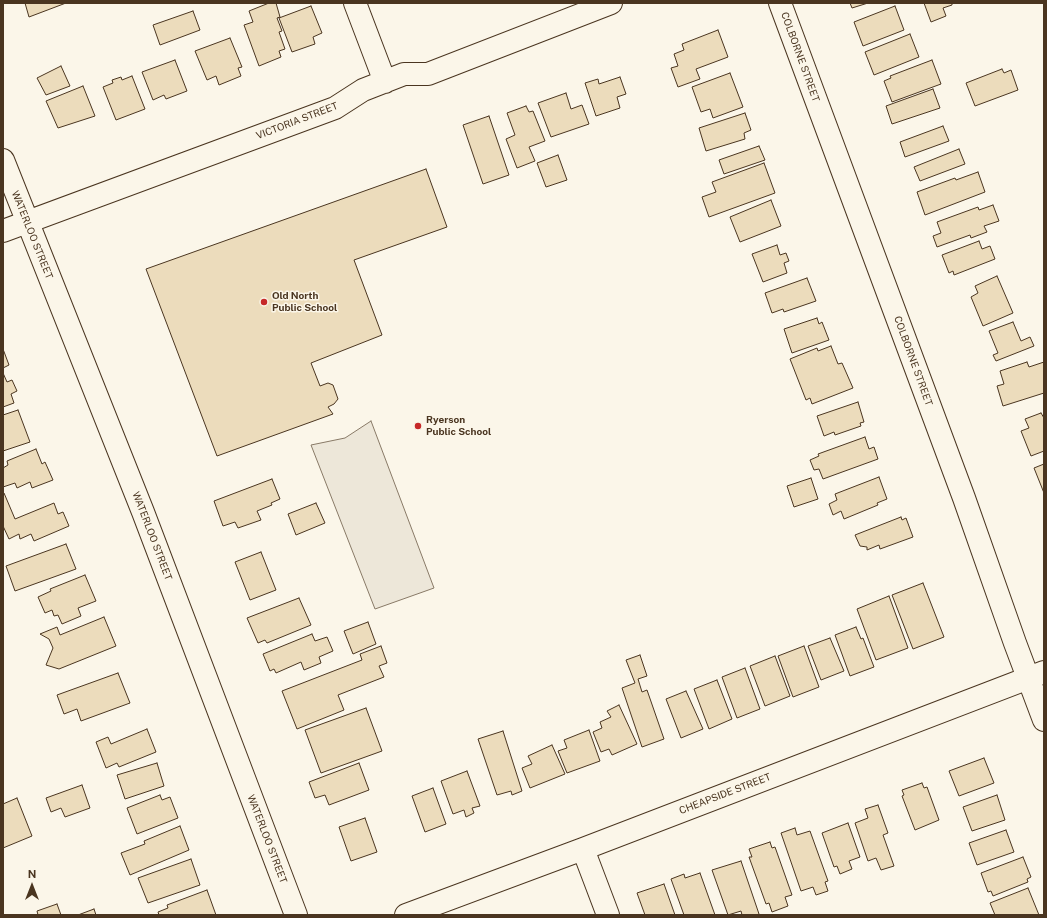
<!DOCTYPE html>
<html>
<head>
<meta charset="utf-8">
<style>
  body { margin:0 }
  #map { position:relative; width:1047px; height:918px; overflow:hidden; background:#fbf6e9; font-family:"Public Sans",sans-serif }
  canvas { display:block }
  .frame { position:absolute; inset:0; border:4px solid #4a3520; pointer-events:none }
  .north { position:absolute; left:12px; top:866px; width:40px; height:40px; -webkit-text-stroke:3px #fbf6e9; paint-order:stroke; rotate:0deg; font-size:11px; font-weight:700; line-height:16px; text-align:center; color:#4a3520 }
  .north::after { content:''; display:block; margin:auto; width:14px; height:18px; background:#4a3520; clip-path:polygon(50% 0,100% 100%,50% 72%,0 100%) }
</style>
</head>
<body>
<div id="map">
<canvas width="1047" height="918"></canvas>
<div class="frame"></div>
<div class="north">N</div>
</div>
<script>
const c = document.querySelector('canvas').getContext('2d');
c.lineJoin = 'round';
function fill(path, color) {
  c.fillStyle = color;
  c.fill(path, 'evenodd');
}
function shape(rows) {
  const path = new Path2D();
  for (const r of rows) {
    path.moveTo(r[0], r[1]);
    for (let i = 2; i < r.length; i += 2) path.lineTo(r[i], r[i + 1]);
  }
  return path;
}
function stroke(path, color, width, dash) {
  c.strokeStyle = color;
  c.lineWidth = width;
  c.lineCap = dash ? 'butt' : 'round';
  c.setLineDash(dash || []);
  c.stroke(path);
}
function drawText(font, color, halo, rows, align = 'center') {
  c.font = font + ' "Public Sans",sans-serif';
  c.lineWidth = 3;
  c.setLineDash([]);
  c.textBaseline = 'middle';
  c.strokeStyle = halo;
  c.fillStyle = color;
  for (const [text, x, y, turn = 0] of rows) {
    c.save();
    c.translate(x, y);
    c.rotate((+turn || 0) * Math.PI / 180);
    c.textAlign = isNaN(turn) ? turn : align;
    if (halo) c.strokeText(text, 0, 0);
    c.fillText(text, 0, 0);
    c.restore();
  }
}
const parking = shape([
  [371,421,434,588,375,609,311,445,345,438,371,421]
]);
fill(parking, '#ede7d9');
stroke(parking, '#887966', 1);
const building = shape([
  [25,3,66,3,29,17,25,3],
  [269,3,276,3,280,17,277,18,282,31,279,32,285,49,279,51,281,57,259,66,244,25,253,22,249,11,269,3],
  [850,3,868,3,852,8,850,3],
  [924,3,952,3,952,5,943,8,946,16,931,22,924,3],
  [311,6,322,33,313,37,315,44,292,52,279,18,311,6],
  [895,6,904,30,863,46,854,22,895,6],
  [193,11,200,30,160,45,153,25,193,11],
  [718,30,728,57,696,69,700,79,678,87,671,68,678,66,674,54,684,50,682,44,718,30],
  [910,34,919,57,874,75,865,52,910,34],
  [230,38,242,67,238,68,241,76,219,85,216,76,207,80,195,51,230,38],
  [175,60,187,91,166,99,164,95,153,100,142,72,175,60],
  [932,60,941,84,892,102,884,81,891,78,890,76,932,60],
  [61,66,70,86,46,95,37,78,61,66],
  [1002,69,1004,73,1011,70,1018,90,975,106,966,83,1002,69],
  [730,73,743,107,713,118,710,109,701,112,692,87,730,73],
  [132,76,145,109,116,120,103,87,113,83,112,80,121,77,122,80,132,76],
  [620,77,626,94,617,97,620,108,596,116,585,83,598,79,599,84,620,77],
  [83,86,95,116,58,128,46,101,83,86],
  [933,89,940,108,892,124,886,106,933,89],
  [566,93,571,109,582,105,589,124,551,137,538,103,566,93],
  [526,106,529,112,533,111,545,141,529,147,535,161,517,168,506,139,515,135,507,113,526,106],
  [745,113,751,130,744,133,745,139,706,151,699,128,745,113],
  [489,116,509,175,483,184,463,125,489,116],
  [943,126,949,141,905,157,900,142,943,126],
  [759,146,765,160,724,174,719,160,759,146],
  [959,149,965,164,920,181,914,167,959,149],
  [558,155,567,180,546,187,537,163,558,155],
  [764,163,775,193,709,217,702,197,716,192,712,182,764,163],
  [426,169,447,227,354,260,382,335,311,363,320,386,328,383,333,385,338,399,334,404,328,407,333,414,217,456,146,269,426,169],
  [978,172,985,192,925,215,917,192,955,178,956,180,978,172],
  [771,200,781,226,740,242,730,217,771,200],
  [993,205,999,221,984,226,987,232,971,238,970,235,937,247,933,236,941,233,937,222,978,207,979,210,993,205],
  [979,241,982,249,990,246,995,259,954,275,953,271,949,273,942,255,979,241],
  [777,245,780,255,786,253,789,261,784,263,787,273,763,282,752,254,777,245],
  [997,276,1013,313,983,326,971,297,978,293,975,286,997,276],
  [807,278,816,301,784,312,783,309,772,313,765,293,807,278],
  [817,318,819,324,822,322,829,340,792,353,784,329,817,318],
  [1013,322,1021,341,1030,337,1034,346,996,361,993,355,998,353,989,331,1013,322],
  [831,346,838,364,842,363,853,388,812,404,810,398,806,400,790,359,817,348,818,351,831,346],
  [3,349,9,365,3,368,3,349],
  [1027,362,1029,367,1044,362,1044,393,1003,406,997,386,1004,384,1000,371,1027,362],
  [3,373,7,382,12,380,17,391,11,394,14,403,3,407,3,373],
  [858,402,864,422,860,423,861,426,835,435,834,432,824,436,817,416,858,402],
  [18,410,30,442,3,451,3,415,18,410],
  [1041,413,1044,418,1044,451,1031,456,1021,431,1029,428,1025,419,1041,413],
  [865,437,869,449,874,447,878,459,823,479,819,469,814,470,810,460,819,456,818,454,865,437],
  [36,449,42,464,45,462,53,480,32,488,30,482,17,488,15,483,3,487,3,468,8,465,7,461,36,449],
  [1044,464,1044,493,1034,468,1044,464],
  [879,477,887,499,877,503,878,505,844,519,841,511,833,515,829,504,837,500,835,494,879,477],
  [811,478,818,499,794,507,787,486,811,478],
  [272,479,280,499,271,503,272,505,257,511,261,520,238,528,235,522,223,526,214,501,272,479],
  [3,493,4,493,15,519,54,503,58,514,63,512,69,526,34,541,31,534,20,539,19,534,9,539,3,526,3,493],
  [316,503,325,523,296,535,288,514,316,503],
  [901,517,902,520,906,518,913,537,880,549,879,545,867,550,867,547,860,546,855,535,901,517],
  [66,544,76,569,15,591,6,566,66,544],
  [261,552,276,590,250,600,235,562,261,552],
  [85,575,96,601,78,608,81,616,62,624,58,615,54,616,52,610,45,613,38,597,51,591,50,589,85,575],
  [923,583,944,637,913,649,892,595,923,583],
  [889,596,908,648,876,660,857,609,889,596],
  [299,598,311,625,267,643,265,640,258,643,247,618,299,598],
  [104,617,116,646,59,669,46,665,53,648,49,639,40,634,57,627,60,635,104,617],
  [368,622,376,644,353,654,344,631,368,622],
  [856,627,861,639,863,638,874,667,850,676,835,635,856,627],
  [312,634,315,641,327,637,333,651,319,657,321,663,304,670,301,662,276,673,274,669,270,671,263,654,312,634],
  [830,638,844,671,821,680,808,646,830,638],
  [381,646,387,663,379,666,384,677,338,695,344,710,297,729,282,691,362,660,360,654,381,646],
  [804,646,819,687,793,697,778,656,804,646],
  [640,655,647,676,638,679,642,692,647,690,664,739,642,747,622,688,635,683,626,660,640,655],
  [775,656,790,696,765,706,750,666,775,656],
  [745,668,760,709,737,718,722,677,745,668],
  [118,673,130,703,81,721,77,709,64,714,57,695,118,673],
  [717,680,732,719,709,729,694,689,717,680],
  [686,691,703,729,681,738,666,699,686,691],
  [619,705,637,744,612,755,609,749,601,752,593,732,602,728,600,722,611,717,607,711,619,705],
  [366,708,382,751,321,773,305,730,366,708],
  [147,729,156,752,119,767,117,763,106,768,96,742,108,737,111,744,147,729],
  [589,730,600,761,567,773,558,751,567,748,564,740,589,730],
  [503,731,522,791,512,795,511,791,497,795,478,739,503,731],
  [552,745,565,774,530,788,522,768,532,764,528,756,552,745],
  [984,758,994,783,959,796,949,771,984,758],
  [157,763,164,786,125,799,117,775,157,763],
  [359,763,369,790,329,805,325,795,315,798,309,782,359,763],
  [467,771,480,806,472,808,474,813,466,817,464,810,453,814,441,781,467,771],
  [922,783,924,788,927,787,939,820,915,830,902,796,904,795,902,790,922,783],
  [82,785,90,808,65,817,61,808,51,812,46,798,82,785],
  [433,788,446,824,425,832,412,796,433,788],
  [160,795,162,800,170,797,178,818,137,834,127,808,160,795],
  [997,795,1005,820,972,831,963,807,997,795],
  [17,798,32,836,3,848,3,804,17,798],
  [878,805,888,833,883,835,894,866,881,870,876,858,868,861,855,823,868,818,865,809,878,805],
  [365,818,377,852,351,861,339,827,365,818],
  [848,823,860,857,849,861,852,869,840,874,837,866,834,867,822,833,848,823],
  [180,826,189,850,130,875,121,853,145,844,144,841,180,826],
  [795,828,797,835,810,831,828,881,825,882,828,891,816,895,813,887,801,891,781,833,795,828],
  [1006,830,1014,852,977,865,969,843,1006,830],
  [770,842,772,848,775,847,792,895,785,897,788,906,772,912,769,903,766,904,749,857,752,857,749,849,770,842],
  [1023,857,1031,877,1027,879,1028,882,993,896,991,891,988,892,981,873,1023,857],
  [191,859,200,885,148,903,138,878,191,859],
  [741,861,759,914,757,915,742,915,741,911,728,915,712,870,741,861],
  [700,873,715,915,684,915,671,879,684,874,685,878,700,873],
  [664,884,675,915,645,915,637,893,664,884],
  [1028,888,1039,915,995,915,990,903,1028,888],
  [207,890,216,915,159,915,158,912,168,908,167,905,207,890],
  [57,904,61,915,38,915,37,911,57,904],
  [94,909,96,915,78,915,94,909]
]);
fill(building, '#ecdcbc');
stroke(building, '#4a3520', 1);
const minor = shape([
  [355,3,385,82],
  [780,3,964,498,1015,643,1044,720],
  [3,160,143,512,296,915],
  [3,231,335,108,363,90,404,74,428,74,611,3],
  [583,849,608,915],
  [406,915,583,849,1044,672]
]);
stroke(minor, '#4a3520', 24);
stroke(minor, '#fbf6e9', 22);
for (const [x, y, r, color] of [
  [264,302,4,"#c62828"],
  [418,426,4,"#c62828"]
]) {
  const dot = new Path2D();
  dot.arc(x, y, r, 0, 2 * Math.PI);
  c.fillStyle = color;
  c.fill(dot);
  stroke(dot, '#fbf6e9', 1.5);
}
drawText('10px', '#4a3520', '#fbf6e9', [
  ["COLBORNE STREET",800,57,70],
  ["VICTORIA STREET",297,121,-21],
  ["WATERLOO STREET",32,235,68],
  ["COLBORNE STREET",913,361,70],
  ["WATERLOO STREET",152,536,69],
  ["CHEAPSIDE STREET",725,794,-21],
  ["WATERLOO STREET",267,839,69]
]);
drawText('bold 10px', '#4a3520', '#fbf6e9', [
  ["Old North",272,296],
  ["Public School",272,308],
  ["Ryerson",426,420],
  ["Public School",426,432]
], 'left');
</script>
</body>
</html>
